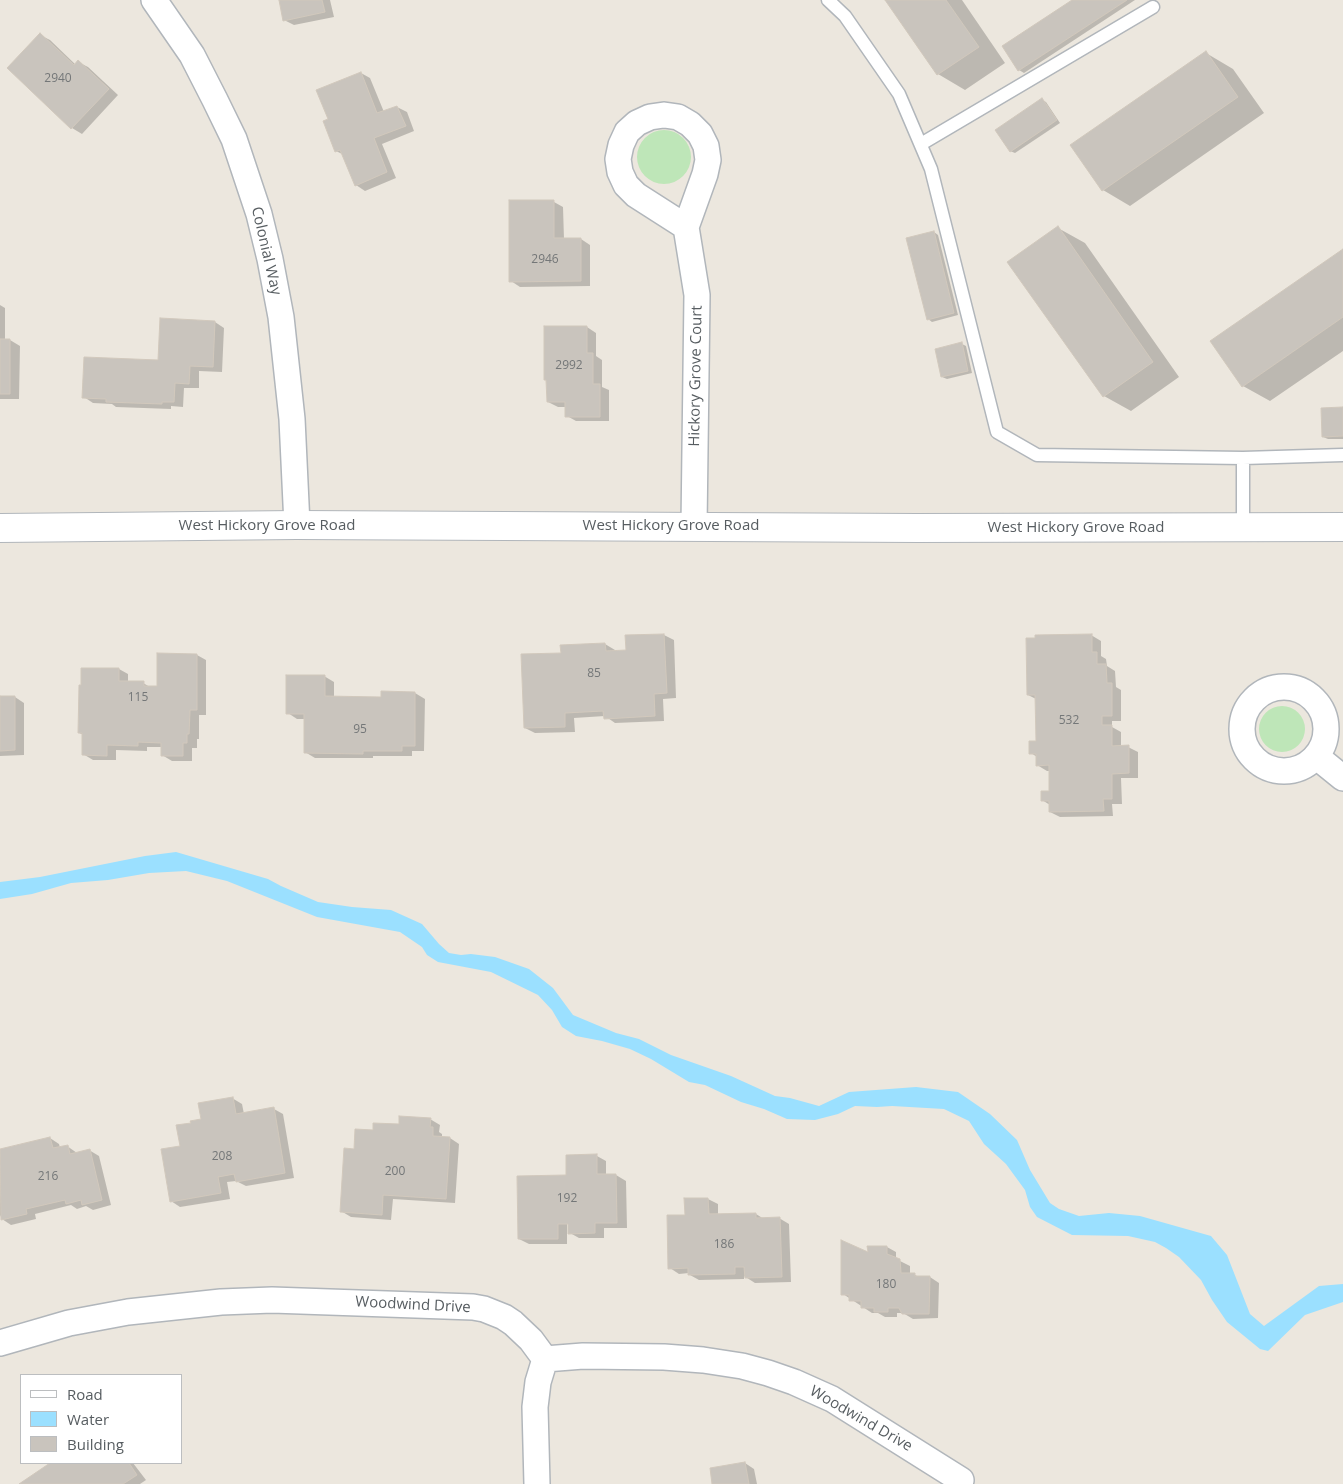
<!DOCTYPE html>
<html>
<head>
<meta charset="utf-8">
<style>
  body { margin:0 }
  #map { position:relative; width:1343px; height:1484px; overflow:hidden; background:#ece7de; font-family:"Open Sans",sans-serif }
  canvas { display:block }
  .legend { position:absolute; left:20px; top:1374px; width:162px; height:90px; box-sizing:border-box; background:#fff; border:1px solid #bcbec0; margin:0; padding:6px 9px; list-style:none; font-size:15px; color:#575d61 }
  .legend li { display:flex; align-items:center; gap:10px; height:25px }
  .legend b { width:25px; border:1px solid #bcbec0 }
</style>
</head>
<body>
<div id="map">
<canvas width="1343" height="1484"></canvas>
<ul class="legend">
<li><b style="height:6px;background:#fff"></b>Road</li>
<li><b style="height:14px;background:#9be0ff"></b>Water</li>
<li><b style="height:14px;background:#c9c4bd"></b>Building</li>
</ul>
</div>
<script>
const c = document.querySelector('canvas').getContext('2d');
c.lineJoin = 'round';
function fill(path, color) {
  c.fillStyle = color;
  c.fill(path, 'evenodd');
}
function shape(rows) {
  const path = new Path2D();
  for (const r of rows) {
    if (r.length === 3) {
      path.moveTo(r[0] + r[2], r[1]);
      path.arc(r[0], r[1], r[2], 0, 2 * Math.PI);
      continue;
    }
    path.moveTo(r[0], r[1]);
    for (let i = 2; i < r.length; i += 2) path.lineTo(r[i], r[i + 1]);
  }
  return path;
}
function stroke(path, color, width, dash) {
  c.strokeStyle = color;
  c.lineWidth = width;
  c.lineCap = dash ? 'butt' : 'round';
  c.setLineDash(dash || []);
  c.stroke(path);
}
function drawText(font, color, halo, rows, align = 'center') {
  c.font = font + ' "Open Sans",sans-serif';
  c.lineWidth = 4;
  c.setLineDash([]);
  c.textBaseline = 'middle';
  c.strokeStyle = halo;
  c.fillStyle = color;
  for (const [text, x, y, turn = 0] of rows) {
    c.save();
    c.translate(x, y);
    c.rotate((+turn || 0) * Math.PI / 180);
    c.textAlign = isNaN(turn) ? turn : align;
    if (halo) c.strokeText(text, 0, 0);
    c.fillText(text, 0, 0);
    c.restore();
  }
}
fill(shape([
  [664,157,27],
  [1282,729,23]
]), '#bee6b8');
fill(shape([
  [176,852,268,879,281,886,318,902,352,907,391,910,422,924,439,944,449,953,461,955,471,954,495,957,529,969,553,988,573,1015,616,1033,639,1039,671,1055,731,1076,775,1096,790,1098,819,1106,849,1092,916,1087,958,1092,990,1114,1017,1140,1030,1170,1050,1203,1059,1209,1079,1216,1109,1213,1140,1216,1211,1236,1227,1255,1250,1314,1264,1326,1319,1286,1343,1284,1343,1302,1305,1315,1268,1351,1260,1349,1227,1322,1212,1300,1201,1280,1179,1257,1166,1248,1155,1242,1128,1236,1072,1235,1037,1217,1030,1207,1025,1190,1006,1164,984,1144,969,1121,944,1109,892,1106,877,1107,855,1106,838,1114,815,1120,787,1119,764,1109,741,1102,705,1085,689,1082,651,1059,630,1049,602,1041,576,1036,562,1027,552,1010,538,995,491,972,438,962,427,955,422,947,400,932,317,917,227,881,186,871,149,873,108,880,71,883,32,894,0,899,0,882,40,877,145,856]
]), '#9be0ff');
fill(shape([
  [280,0,330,0,334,17,294,25,284,20],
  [887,0,962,0,1005,63,965,90,938,74],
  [1074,0,1135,0,1024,73,1019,70],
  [40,35,50,40,76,65,78,62,88,67,118,95,82,134,72,128,8,68],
  [1206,53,1233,69,1264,113,1130,206,1103,190],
  [361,73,370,78,384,112,397,107,407,112,414,131,382,144,396,178,365,191,356,185,344,155,336,151],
  [1042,100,1046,102,1060,123,1015,153,1010,151],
  [554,202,563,207,564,239,581,239,590,245,590,286,520,287,511,281],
  [1058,228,1085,243,1179,377,1131,411,1104,396],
  [934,232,938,235,958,315,932,322,928,319],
  [1343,251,1343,351,1270,401,1243,386],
  [0,305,5,308,5,340,10,340,20,346,19,399,0,399],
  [215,322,224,328,222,372,199,371,199,388,184,388,183,407,171,406,171,409,116,407,112,404,93,403,84,397,159,361],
  [587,327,596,333,596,356,602,360,602,387,609,390,609,421,576,421,567,416,567,407,558,407,548,402],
  [962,344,966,346,972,373,947,379,942,377,936,350],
  [1343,409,1343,439,1328,439,1323,437],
  [664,635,674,640,676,698,663,699,664,721,615,723,605,716,574,718,575,732,535,733,525,728,562,654,605,644,615,650,615,652,628,651],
  [1091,635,1101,641,1101,656,1106,659,1107,666,1115,671,1116,687,1121,690,1121,721,1112,721,1112,727,1121,732,1121,747,1128,747,1138,752,1138,778,1121,778,1122,804,1112,804,1113,816,1060,817,1050,812,1050,805,1042,800,1050,792,1050,771,1047,771,1037,765,1037,757,1031,753,1037,742,1036,699,1028,695],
  [197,655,206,660,206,715,199,715,199,739,197,739,197,748,192,748,192,761,172,761,162,755,162,747,147,747,147,751,116,750,116,760,93,760,83,754,84,735,79,733,119,669,128,674,128,682,143,683,150,687,158,687],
  [324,676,334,682,334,698,382,698,382,692,415,693,425,699,424,751,412,751,412,756,373,756,373,758,315,758,305,752,305,719,297,719,288,713],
  [0,697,15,697,24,703,24,755,0,756],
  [232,1098,242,1104,244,1114,274,1109,283,1114,294,1178,246,1186,236,1181,227,1182,230,1199,180,1207,171,1201,181,1147,202,1120],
  [430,1119,440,1125,439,1132,442,1134,442,1138,450,1138,459,1144,455,1203,393,1199,391,1220,351,1217,341,1211,355,1151,374,1131],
  [50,1138,59,1144,60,1148,67,1146,77,1153,89,1150,99,1156,111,1205,93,1210,86,1206,77,1209,71,1205,35,1214,36,1219,11,1225,2,1219,0,1215,0,1150],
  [597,1156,606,1161,606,1175,616,1175,626,1181,627,1228,604,1228,604,1238,579,1238,570,1233,569,1224,567,1224,567,1244,529,1244,519,1239,567,1176],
  [686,1199,708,1199,718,1204,718,1215,756,1214,764,1219,779,1218,789,1224,791,1282,755,1283,744,1276,744,1279,699,1280,690,1275,689,1273,679,1274,670,1268,686,1216],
  [887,1247,896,1252,896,1259,910,1266,910,1275,915,1275,919,1277,930,1277,939,1283,938,1318,913,1319,903,1313,897,1313,897,1317,885,1317,878,1313,872,1313,843,1294,869,1254],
  [52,1463,133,1463,146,1480,140,1484,21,1484],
  [745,1463,754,1469,757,1484,713,1484]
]), '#0003');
const building = shape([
  [279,0,322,0,325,12,283,21,279,0],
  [885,0,946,0,979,47,937,75,885,0],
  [1072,0,1127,0,1018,71,1002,46,1072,0],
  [40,33,74,65,78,60,109,89,71,129,7,68,40,33],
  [1206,51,1238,97,1102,191,1070,145,1206,51],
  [361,72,377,113,397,106,406,126,374,138,387,172,355,186,340,150,335,152,323,121,328,119,316,90,361,72],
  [1042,98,1057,120,1010,152,995,130,1042,98],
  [509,200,554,200,554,238,581,238,581,281,509,282,509,200],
  [1058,226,1153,362,1103,397,1007,262,1058,226],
  [934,231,954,313,927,320,906,238,934,231],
  [1343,249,1343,317,1242,387,1210,341,1343,249],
  [160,318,215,321,213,367,190,366,189,384,175,383,174,402,162,402,162,404,106,402,106,399,82,398,84,357,158,360,160,318],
  [544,326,587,326,587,353,593,353,593,384,600,384,600,417,565,417,565,402,547,402,546,380,544,380,544,326],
  [0,339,10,339,10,394,0,394,0,339],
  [962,342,968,371,941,377,935,349,962,342],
  [1343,407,1343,436,1322,437,1321,408,1343,407],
  [664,634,667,693,654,694,655,716,604,719,603,711,565,713,565,727,524,728,521,654,561,653,560,645,605,643,606,651,626,650,625,635,664,634],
  [1092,634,1092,652,1097,652,1097,664,1106,664,1107,683,1112,683,1112,716,1102,716,1102,725,1112,725,1112,746,1129,745,1129,773,1112,774,1112,799,1103,799,1104,811,1049,812,1049,801,1041,801,1041,791,1049,791,1049,765,1036,766,1036,754,1029,754,1029,741,1036,741,1035,695,1027,695,1026,638,1035,638,1035,635,1092,634],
  [157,653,197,654,197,710,190,710,189,734,187,734,187,743,183,743,183,756,161,756,161,743,138,742,138,746,107,745,107,756,82,755,82,733,78,733,79,685,81,685,81,668,119,668,119,681,144,681,144,686,157,686,157,653],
  [286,675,325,675,325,696,381,697,381,691,415,692,415,746,402,746,402,751,363,751,363,754,304,753,304,714,286,714,286,675],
  [0,696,15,696,15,750,0,751,0,696],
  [233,1097,236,1114,274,1107,285,1173,236,1182,234,1174,218,1177,221,1193,170,1202,161,1149,180,1146,176,1125,191,1123,190,1121,201,1119,198,1103,233,1097],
  [399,1116,431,1118,430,1127,433,1127,433,1136,450,1137,446,1199,383,1195,382,1215,340,1212,344,1148,354,1149,355,1129,373,1130,373,1123,399,1124,399,1116],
  [50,1137,53,1148,68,1145,70,1154,90,1149,102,1200,82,1205,81,1200,66,1204,65,1200,26,1209,27,1214,1,1220,0,1149,50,1137],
  [597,1154,597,1174,616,1174,617,1223,595,1223,595,1233,568,1234,568,1224,558,1224,558,1239,518,1239,517,1176,566,1175,566,1155,597,1154],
  [684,1198,708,1198,709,1214,756,1213,756,1218,780,1217,782,1277,745,1278,744,1267,735,1267,735,1274,688,1275,688,1268,668,1269,667,1215,685,1215,684,1198],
  [841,1240,868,1252,867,1246,887,1246,887,1254,900,1259,901,1273,915,1273,915,1276,930,1276,929,1314,902,1314,899,1308,888,1308,888,1312,874,1312,874,1308,861,1308,861,1301,849,1301,849,1295,841,1295,841,1240],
  [745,1462,749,1484,712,1484,710,1468,745,1462],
  [50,1463,129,1463,137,1475,123,1484,19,1484,50,1463]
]);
fill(building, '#c9c4bd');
stroke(building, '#d1c8bc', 1);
const service = shape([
  [828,0,845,16,899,94,931,169,997,432,1037,455,1243,458,1243,528],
  [921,144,1153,7],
  [1243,458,1343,455]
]);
const minor = shape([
  [154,0,192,55,215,100,234,139,259,214,270,259,281,317,292,419,297,525],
  [686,227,705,174,708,160,706,146,700,134,690,124,678,117,664,115,650,117,637,123,627,132,621,145,618,159,620,172,626,185,636,195,686,227,697,295,694,526],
  [1284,729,42],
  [1317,757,1343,778],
  [0,1343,69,1323,128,1312,221,1302,272,1300,473,1307,484,1309,504,1317,513,1323,531,1340,545,1359],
  [545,1359,583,1356,664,1357,703,1360,742,1366,768,1373,794,1382,832,1399,961,1480],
  [537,1484,535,1407,538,1382,545,1359]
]);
const tertiary = shape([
  [0,528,297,525,918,528,1343,527]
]);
stroke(service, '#b1b6bb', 15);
stroke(minor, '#b1b6bb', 28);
stroke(tertiary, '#b1b6bb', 30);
stroke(service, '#fff', 12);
stroke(minor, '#fff', 25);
stroke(tertiary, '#fff', 28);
drawText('12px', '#747778', null, [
  ["2940",58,79],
  ["2946",545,260],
  ["2992",569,366],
  ["85",594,674],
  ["115",138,698],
  ["532",1069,721],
  ["95",360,730],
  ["208",222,1157],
  ["200",395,1172],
  ["216",48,1177],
  ["192",567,1199],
  ["186",724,1245],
  ["180",886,1285]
]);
drawText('15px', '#575d61', '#fff', [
  ["Colonial Way",266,251,77],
  ["Hickory Grove Court",696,376,-89],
  ["West Hickory Grove Road",267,526],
  ["West Hickory Grove Road",671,526],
  ["West Hickory Grove Road",1076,528],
  ["Woodwind Drive",413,1305,3],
  ["Woodwind Drive",861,1419,30]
]);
</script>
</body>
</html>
